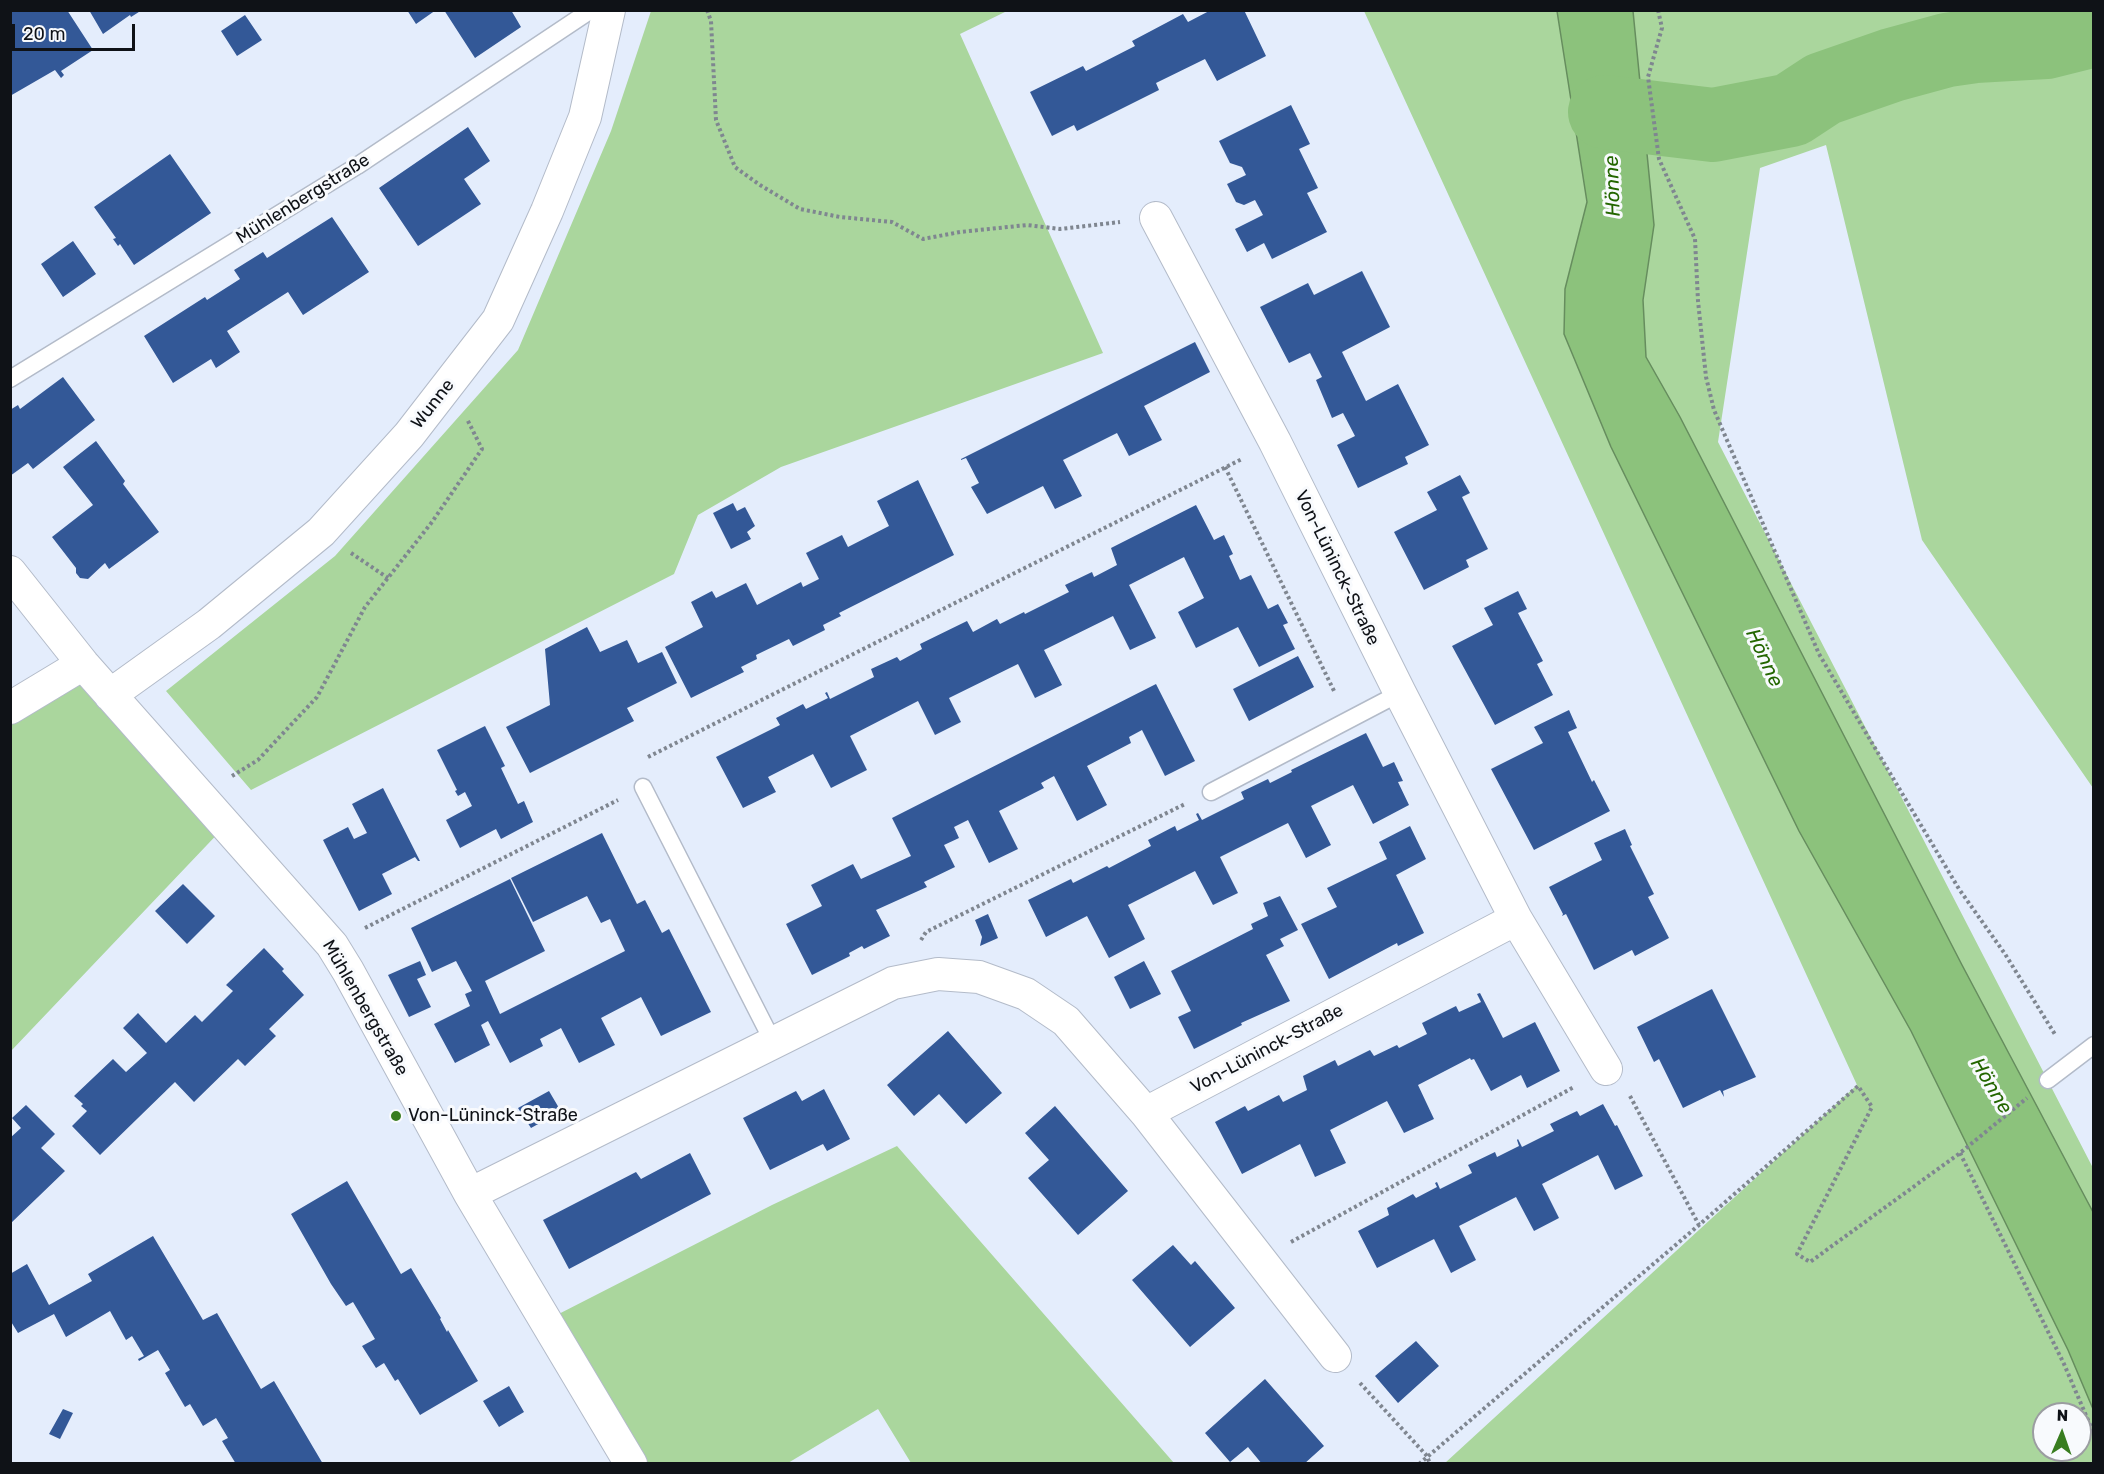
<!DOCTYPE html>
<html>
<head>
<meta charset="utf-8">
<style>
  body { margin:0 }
  #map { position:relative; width:2104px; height:1474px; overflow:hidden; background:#e4edfc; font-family:Rubik,sans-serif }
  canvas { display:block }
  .frame { position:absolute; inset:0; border:12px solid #0f1217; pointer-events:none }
  .north { position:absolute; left:2032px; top:1402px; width:60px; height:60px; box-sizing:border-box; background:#f8fafd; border:2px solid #9b9da1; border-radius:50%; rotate:2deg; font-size:16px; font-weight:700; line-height:24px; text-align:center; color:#0f1217 }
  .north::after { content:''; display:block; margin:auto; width:21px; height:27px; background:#397d20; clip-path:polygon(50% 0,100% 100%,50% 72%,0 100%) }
  .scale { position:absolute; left:12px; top:24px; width:123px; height:27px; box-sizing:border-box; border:3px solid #0f1217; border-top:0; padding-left:8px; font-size:18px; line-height:21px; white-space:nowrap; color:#0f1217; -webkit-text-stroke:4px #f8fafd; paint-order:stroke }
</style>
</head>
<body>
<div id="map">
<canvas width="2104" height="1474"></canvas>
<div class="frame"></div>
<div class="north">N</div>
<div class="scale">20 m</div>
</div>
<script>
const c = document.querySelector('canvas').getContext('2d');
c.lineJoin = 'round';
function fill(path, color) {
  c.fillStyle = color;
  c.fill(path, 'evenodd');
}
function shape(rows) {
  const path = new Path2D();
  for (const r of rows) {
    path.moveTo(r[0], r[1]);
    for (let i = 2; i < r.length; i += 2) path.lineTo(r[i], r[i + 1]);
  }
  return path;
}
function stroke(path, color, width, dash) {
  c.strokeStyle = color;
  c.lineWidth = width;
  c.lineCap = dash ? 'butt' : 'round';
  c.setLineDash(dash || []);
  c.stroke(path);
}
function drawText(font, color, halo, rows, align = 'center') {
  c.font = font + ' Rubik,sans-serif';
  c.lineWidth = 6;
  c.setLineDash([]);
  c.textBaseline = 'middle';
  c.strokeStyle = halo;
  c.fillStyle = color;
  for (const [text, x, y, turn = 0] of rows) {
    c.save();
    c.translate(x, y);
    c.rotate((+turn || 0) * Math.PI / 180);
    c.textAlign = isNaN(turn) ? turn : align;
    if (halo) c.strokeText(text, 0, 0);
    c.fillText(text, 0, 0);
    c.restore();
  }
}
fill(shape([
  [651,11,1007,11,960,34,1103,353,781,467,698,515,674,574,251,790,166,691,335,556,518,350,611,131],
  [1364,11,2093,11,2093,788,1922,540,1826,145,1760,168,1718,442,2093,1168,2093,1463,1445,1463,1857,1085],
  [2044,1414,2080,1414,2080,1450,2044,1450],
  [83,664,226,825,11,1051,11,708],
  [897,1146,1174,1463,911,1463,878,1409,788,1463,630,1463,545,1321,772,1205]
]), '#aad69d');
const water = shape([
  [1557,11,1633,11,1654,225,1643,300,1646,357,1680,417,1962,965,2093,1212,2093,1409,2068,1350,1911,1031,1799,831,1611,447,1564,334,1565,289,1587,202,1557,11]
]);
fill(water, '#8cc27c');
stroke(water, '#668d5e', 1.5);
stroke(shape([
  [1605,112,1713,125,1791,110,1823,89,1892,65,1947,50,1975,46,2046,42,2094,30]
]), '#8cc27c', 74);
fill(shape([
  [10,10,67,10,93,50,61,71,64,75,61,78,55,70,10,96],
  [89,10,142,10,131,17,130,15,103,34],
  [407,10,436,10,416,24],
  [444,10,511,10,521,27,475,58],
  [1211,10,1244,10,1266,56,1217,81,1205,59,1156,83,1159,90,1077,131,1074,125,1052,136,1030,92,1083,66,1086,71,1135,46,1132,41,1183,14,1188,22],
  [245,15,262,40,237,56,221,31],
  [1291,105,1310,144,1299,149,1318,188,1307,193,1327,232,1272,259,1264,243,1247,252,1235,229,1263,215,1255,200,1244,205,1236,202,1227,184,1246,175,1242,167,1230,163,1219,141],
  [468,127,490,161,464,179,481,204,418,246,379,188],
  [170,154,211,213,134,265,120,244,118,246,113,239,116,238,94,207],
  [332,217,369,272,303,315,288,292,227,331,240,352,216,368,211,359,173,383,144,336,205,297,207,300,240,279,234,270,263,252,267,258],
  [73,241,96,274,63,297,41,264],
  [1362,271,1390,327,1342,352,1366,401,1398,384,1429,445,1405,457,1408,464,1358,488,1337,445,1355,436,1343,413,1332,418,1316,380,1322,377,1310,353,1289,363,1260,307,1308,283,1314,295],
  [1195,342,1210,372,1144,406,1162,440,1129,456,1117,433,1063,460,1082,496,1055,509,1043,486,987,514,971,487,979,483,966,458,961,460,961,459],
  [63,377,95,420,33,469,28,463,10,476,10,410,18,405,20,409],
  [96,441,125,481,123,484,159,532,109,569,105,563,88,579,80,578,76,573,76,568,52,537,93,505,63,467],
  [1460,475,1470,493,1462,497,1488,549,1466,560,1469,567,1424,590,1394,532,1437,510,1427,492],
  [918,480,954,555,839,613,841,616,823,625,825,630,793,646,789,639,756,655,757,659,741,667,744,672,691,698,665,647,703,627,691,602,712,591,716,598,746,583,757,605,801,582,803,587,819,579,806,553,842,535,848,547,889,526,877,501],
  [733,503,737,511,745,507,755,526,747,532,751,539,731,549,713,513],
  [1196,505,1214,540,1224,535,1233,554,1229,556,1240,580,1251,575,1268,609,1278,604,1288,623,1283,625,1295,649,1259,667,1238,627,1196,648,1178,612,1204,598,1184,557,1129,585,1156,638,1130,650,1113,616,1044,650,1062,685,1035,698,1018,664,949,698,961,722,935,735,918,701,850,736,867,770,831,788,813,754,768,777,776,792,743,808,716,757,780,725,776,718,803,704,806,709,828,698,825,693,827,692,830,699,874,677,871,669,897,657,900,661,922,649,920,644,967,621,973,632,997,619,1000,624,1024,612,1025,614,1069,592,1065,585,1092,572,1094,577,1117,565,1111,548],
  [1518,591,1527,609,1518,613,1543,661,1537,664,1553,695,1495,725,1452,646,1493,625,1484,608],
  [587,627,600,652,627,640,638,663,662,652,677,683,627,708,634,721,530,773,506,727,550,705,545,649],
  [1298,656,1314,687,1249,721,1233,689],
  [1156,684,1195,761,1165,776,1142,730,1129,737,1131,743,1087,766,1107,805,1077,821,1054,776,1041,783,1044,788,999,811,1018,849,989,863,968,820,954,827,959,838,944,845,955,867,924,882,927,887,876,910,890,936,864,949,862,946,849,953,850,956,812,975,786,924,822,906,811,885,853,864,861,879,911,856,892,818],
  [1569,710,1577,728,1568,732,1592,782,1594,780,1610,811,1534,850,1491,769,1543,743,1534,727],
  [485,726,505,766,501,768,518,804,524,801,533,822,501,839,496,829,460,848,446,820,472,806,465,792,458,796,455,791,457,790,437,750],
  [1366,733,1383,767,1394,762,1403,781,1398,782,1409,805,1373,824,1353,785,1311,806,1331,845,1306,858,1288,823,1220,857,1238,893,1213,905,1195,871,1128,905,1145,939,1109,958,1087,916,1046,937,1028,900,1071,879,1073,883,1107,866,1109,868,1151,846,1148,840,1175,826,1177,831,1199,820,1196,814,1198,813,1202,820,1244,799,1241,792,1268,779,1270,783,1292,772,1291,770],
  [383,788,420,861,418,861,415,857,382,874,392,894,359,911,323,840,348,827,354,839,367,833,352,804],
  [1410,826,1426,859,1396,875,1424,933,1398,946,1397,943,1329,979,1301,924,1337,907,1327,888,1387,859,1379,842],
  [1625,829,1632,845,1630,846,1654,894,1648,897,1669,938,1635,956,1632,950,1594,970,1566,914,1562,916,1563,914,1549,887,1602,860,1594,843],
  [602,833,637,904,645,900,662,933,669,929,711,1012,661,1036,641,997,601,1018,615,1045,579,1063,561,1028,540,1039,543,1046,510,1063,488,1021,481,1025,490,1045,455,1063,434,1024,470,1006,465,994,472,991,456,961,432,972,411,928,510,879,545,951,485,981,500,1014,625,951,610,919,601,923,587,896,533,922,511,878],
  [183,884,215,916,187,944,155,911],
  [1280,896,1298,930,1280,939,1284,946,1266,955,1290,1001,1241,1023,1242,1025,1194,1049,1178,1017,1191,1011,1171,971,1253,929,1251,924,1268,916,1263,903],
  [988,914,998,938,980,946,982,937,975,920],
  [264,948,284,969,282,971,304,995,269,1029,276,1036,245,1066,238,1059,194,1102,175,1082,100,1155,72,1126,87,1111,81,1106,83,1104,74,1096,113,1059,126,1072,147,1053,123,1028,138,1013,166,1043,195,1015,202,1022,233,991,226,985],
  [420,961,426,975,417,979,431,1007,409,1017,388,975],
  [1144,961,1161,994,1130,1009,1114,977],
  [1712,989,1756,1077,1723,1091,1724,1097,1720,1090,1683,1108,1659,1059,1654,1062,1637,1027],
  [1480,993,1503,1038,1535,1022,1560,1071,1527,1088,1521,1075,1491,1091,1474,1059,1471,1060,1470,1058,1418,1085,1434,1119,1404,1133,1387,1101,1330,1130,1346,1163,1315,1177,1300,1144,1242,1174,1215,1122,1245,1106,1248,1111,1279,1095,1283,1102,1307,1090,1303,1076,1335,1060,1338,1066,1370,1050,1374,1056,1397,1045,1399,1048,1427,1034,1422,1023,1456,1006,1459,1012,1481,1002,1477,994],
  [948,1031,1002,1093,966,1124,939,1094,914,1116,887,1085],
  [824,1089,850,1139,827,1151,823,1144,770,1170,743,1118,796,1091,802,1101],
  [549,1091,559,1108,547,1114,549,1118,531,1128,518,1108],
  [1603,1104,1615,1126,1617,1125,1643,1176,1615,1190,1598,1155,1542,1184,1559,1218,1534,1231,1516,1197,1459,1226,1476,1260,1451,1273,1434,1239,1377,1268,1358,1231,1389,1215,1387,1208,1413,1194,1416,1198,1437,1187,1435,1183,1437,1182,1440,1189,1472,1173,1468,1165,1495,1152,1497,1157,1519,1146,1517,1140,1518,1139,1522,1147,1554,1131,1550,1124,1577,1111,1580,1116],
  [26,1105,55,1134,41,1148,65,1171,10,1224,10,1138,21,1128,12,1118],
  [1055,1106,1128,1191,1078,1235,1028,1178,1049,1160,1025,1133],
  [690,1153,711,1194,569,1269,543,1220,636,1172,641,1179],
  [347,1181,401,1274,411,1268,441,1318,440,1319,447,1332,448,1330,478,1381,420,1415,398,1379,395,1381,384,1363,376,1368,362,1346,375,1339,353,1302,346,1306,331,1284,291,1214],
  [153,1236,203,1320,217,1313,261,1389,274,1381,323,1464,236,1464,222,1441,228,1438,216,1418,203,1426,190,1404,185,1407,165,1373,170,1370,158,1350,139,1361,138,1359,144,1356,132,1336,126,1340,110,1311,66,1337,54,1314,18,1333,10,1320,10,1274,27,1264,49,1305,92,1281,88,1274],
  [1173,1245,1191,1265,1195,1261,1235,1308,1190,1347,1132,1280],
  [1416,1341,1439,1366,1398,1403,1375,1376],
  [1265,1379,1324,1446,1304,1464,1262,1464,1248,1447,1230,1462,1205,1433],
  [509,1386,524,1412,499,1427,483,1401],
  [63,1409,73,1413,60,1439,49,1434]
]), '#335897');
const lane = shape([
  [10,379,357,166,591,10],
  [643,787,773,1042],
  [1211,792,1400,693],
  [2048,1080,2094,1045]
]);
const street = shape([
  [10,572,83,664,332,945,348,971,470,1194,631,1464],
  [110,695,209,624,321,532,409,435,498,320,547,211,585,117,609,10],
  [10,708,83,664],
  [1516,919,1606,1069],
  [1146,1113,1335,1356],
  [470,1194,893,983,938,974,979,977,1026,994,1066,1021,1146,1113,1516,919,1400,693,1275,442,1156,218]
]);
stroke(lane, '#b3bbc9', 19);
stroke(street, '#b3bbc9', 34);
stroke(shape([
  [707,10,711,21,716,120,735,167,760,185,800,209,840,217,892,222,923,239,960,232,1027,225,1060,229,1120,222],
  [1658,10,1662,28,1648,77,1659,159,1695,239,1698,301,1706,377,1714,410,1819,654,1959,889,2005,954,2056,1036],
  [1225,467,1335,693],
  [351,553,388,578],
  [648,757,1242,459],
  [232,776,258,760,317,697,365,607,432,522,482,449,467,419],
  [365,928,618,800],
  [921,940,926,932,1185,804],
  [1630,1096,1699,1225],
  [1960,1153,2064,1364,2094,1434],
  [1291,1242,1574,1087],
  [1360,1383,1427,1456,1430,1464],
  [1419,1464,1699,1225,1858,1086,1872,1107,1797,1254,1810,1262,1960,1153,2027,1098]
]), '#7f8690', 4, [3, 3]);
stroke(lane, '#fff', 16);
stroke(street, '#fff', 32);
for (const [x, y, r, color] of [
  [396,1116,6,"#397d20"]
]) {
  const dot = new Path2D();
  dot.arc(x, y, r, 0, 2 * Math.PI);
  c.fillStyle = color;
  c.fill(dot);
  stroke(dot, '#f8fafd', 2);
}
drawText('18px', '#0f1217', '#f8fafd', [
  ["Mühlenbergstraße",303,199,-32],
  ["Wunne",433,404,-52],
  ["Von-Lüninck-Straße",1337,568,64],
  ["Mühlenbergstraße",365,1008,60],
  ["Von-Lüninck-Straße",1267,1049,-28]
]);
drawText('18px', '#0f1217', '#f8fafd', [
  ["Von-Lüninck-Straße",408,1116]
], 'left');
drawText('italic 20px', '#236600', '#f8fafd', [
  ["Hönne",1613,186,-92],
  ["Hönne",1764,658,65],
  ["Hönne",1991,1086,59]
]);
</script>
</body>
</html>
